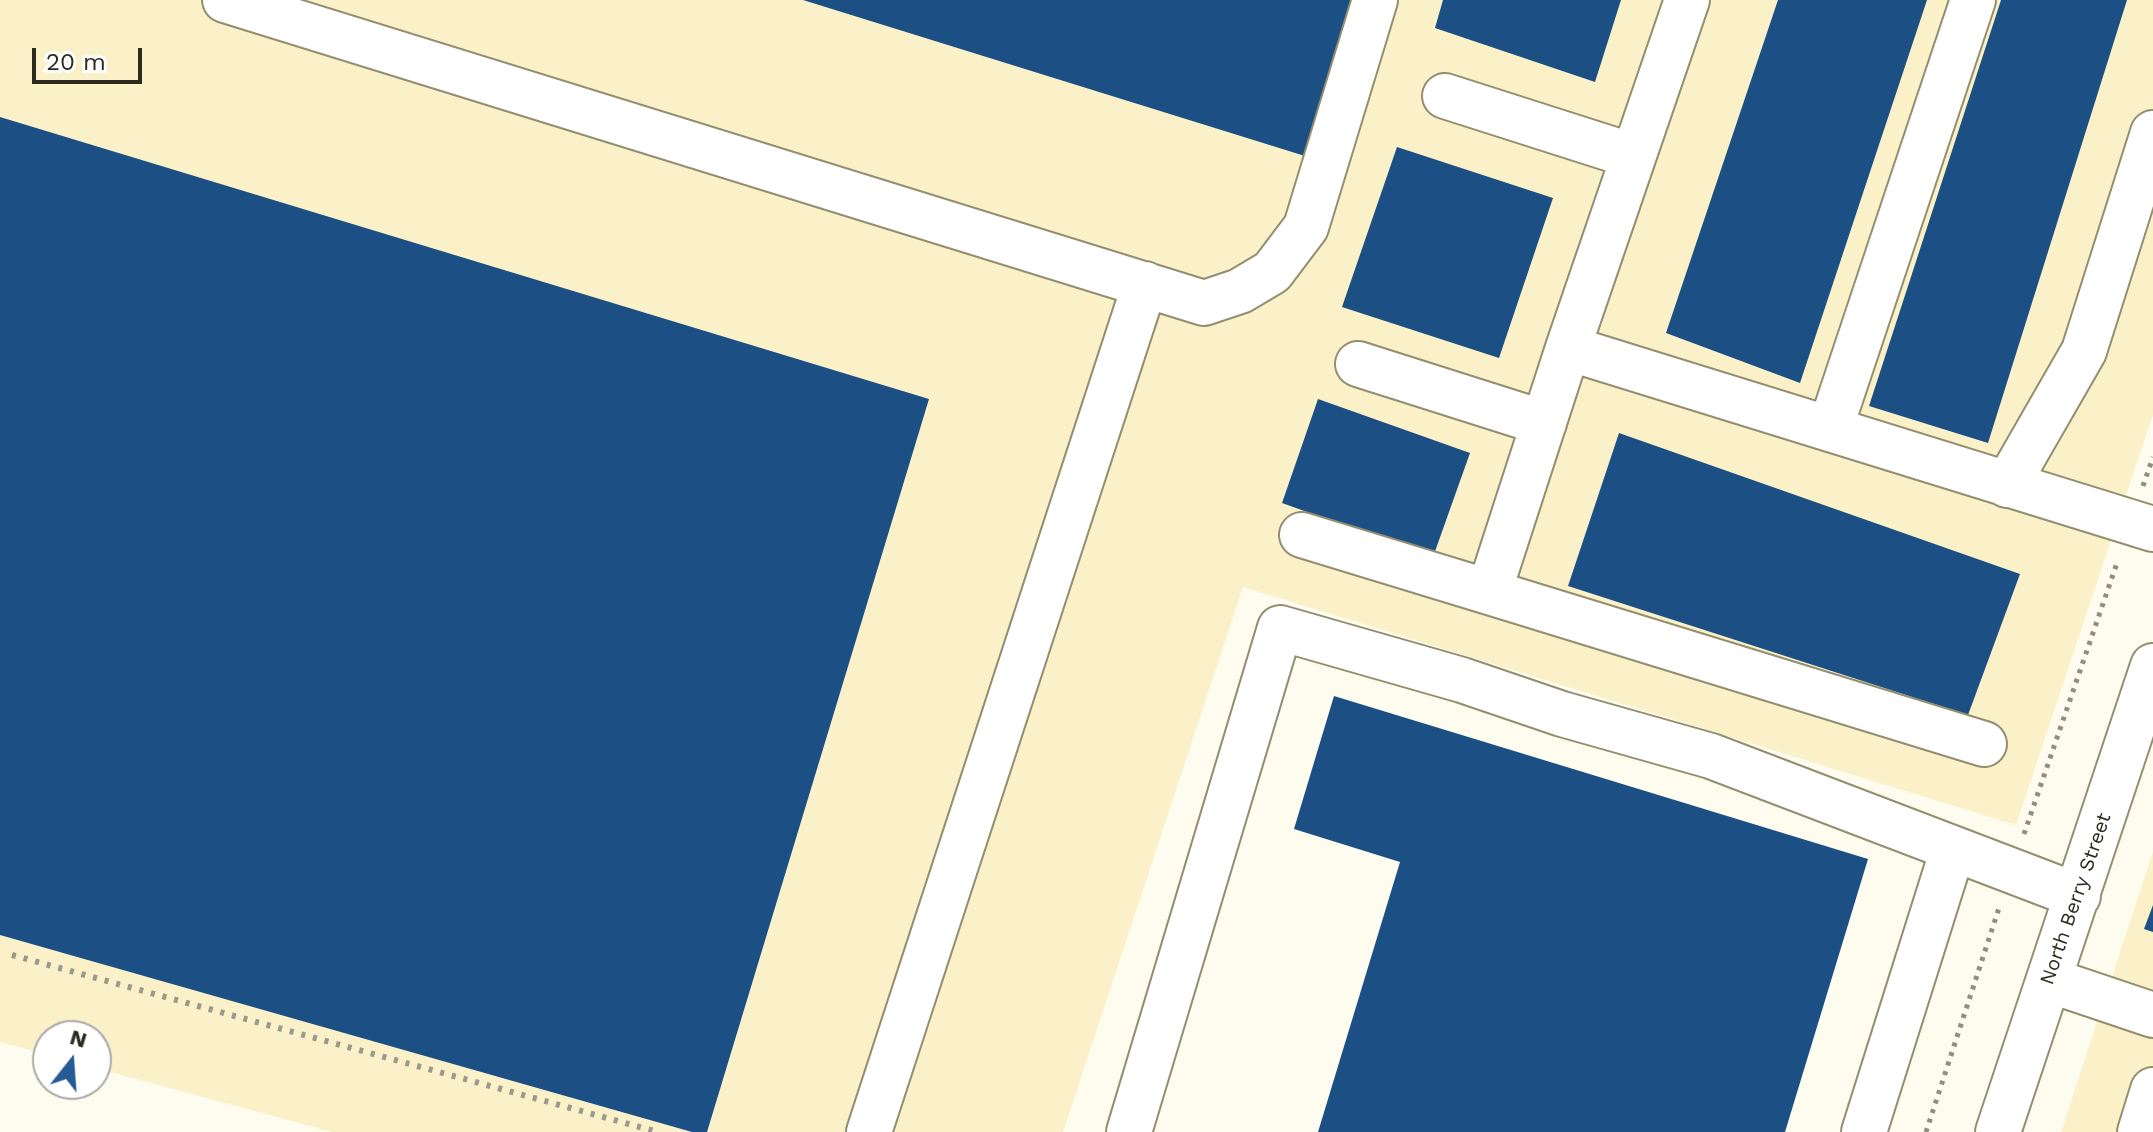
<!DOCTYPE html>
<html>
<head>
<meta charset="utf-8">
<style>
  body { margin:0 }
  #map { position:relative; width:2153px; height:1132px; overflow:hidden; background:#fefcef; font-family:"Work Sans",sans-serif }
  canvas { display:block }
  .north { position:absolute; left:32px; top:1020px; width:80px; height:80px; box-sizing:border-box; background:#fff; border:2px solid #aba9a5; border-radius:50%; rotate:17deg; font-size:22px; font-weight:700; line-height:32px; text-align:center; color:#2c291d }
  .north::after { content:''; display:block; margin:auto; width:28px; height:36px; background:#255b94; clip-path:polygon(50% 0,100% 100%,50% 72%,0 100%) }
  .scale { position:absolute; left:32px; top:48px; width:110px; height:36px; box-sizing:border-box; border:4px solid #2c291d; border-top:0; padding-left:10px; font-size:24px; line-height:28px; white-space:nowrap; color:#2c291d; -webkit-text-stroke:6px #fff; paint-order:stroke }
</style>
</head>
<body>
<div id="map">
<canvas width="2153" height="1132"></canvas>
<div class="north">N</div>
<div class="scale">20 m</div>
</div>
<script>
const c = document.querySelector('canvas').getContext('2d');
c.lineJoin = 'round';
function fill(path, color) {
  c.fillStyle = color;
  c.fill(path, 'evenodd');
}
function shape(rows) {
  const path = new Path2D();
  for (const r of rows) {
    path.moveTo(r[0], r[1]);
    for (let i = 2; i < r.length; i += 2) path.lineTo(r[i], r[i + 1]);
  }
  return path;
}
function stroke(path, color, width, dash) {
  c.strokeStyle = color;
  c.lineWidth = width;
  c.lineCap = dash ? 'butt' : 'round';
  c.setLineDash(dash || []);
  c.stroke(path);
}
function drawText(font, color, halo, rows, align = 'center') {
  c.font = font + ' "Work Sans",sans-serif';
  c.lineWidth = 8;
  c.setLineDash([]);
  c.textBaseline = 'middle';
  c.strokeStyle = halo;
  c.fillStyle = color;
  for (const [text, x, y, turn = 0] of rows) {
    c.save();
    c.translate(x, y);
    c.rotate((+turn || 0) * Math.PI / 180);
    c.textAlign = isNaN(turn) ? turn : align;
    if (halo) c.strokeText(text, 0, 0);
    c.fillText(text, 0, 0);
    c.restore();
  }
}
fill(shape([
  [0,0,2153,0,2153,415,2016,825,1243,587,1063,1132,332,1132,96,1068,96,1036,48,1036,48,1055,0,1042],
  [2153,852,2153,1132,2061,1132]
]), '#faf1c9');
fill(shape([
  [803,0,1353,0,1305,156],
  [1443,0,1621,0,1595,82,1435,28],
  [1778,0,1927,0,1800,383,1666,333],
  [2001,0,2127,0,1988,443,1869,406],
  [0,117,929,399,707,1132,692,1132,0,935],
  [1397,147,1553,198,1499,358,1342,307],
  [1318,399,1470,453,1433,557,1282,503],
  [1619,433,2020,574,1968,715,1568,586],
  [1334,696,1868,859,1785,1132,1318,1132,1400,862,1294,829],
  [2153,905,2153,932,2144,929]
]), '#1c4f83');
const minor = shape([
  [225,0,1204,303,1240,291,1272,272,1306,227,1375,0],
  [1687,0,1568,348,1489,592,1984,744],
  [1445,96,1633,156],
  [1568,348,2153,529],
  [1358,364,1544,423],
  [1830,429,1973,0],
  [2007,485,2084,351,2153,133],
  [1302,535,1489,592],
  [2049,980,2153,1015],
  [869,1132,1145,284],
  [1129,1132,1280,628,1462,680,1562,714,1711,756,2078,896],
  [1864,1132,1953,849],
  [1998,1132,2153,666],
  [2140,1132,2153,1090]
]);
stroke(minor, '#948e70', 48);
stroke(shape([
  [2143,486,2153,457],
  [2024,834,2118,560],
  [1926,1132,1999,908]
]), '#908d81', 5, [4, 6]);
stroke(minor, '#fff', 44);
stroke(shape([
  [12,955,658,1132]
]), '#9b988c', 6, [4, 8]);
drawText('20px', '#2c291d', '#fff', [
  ["North Berry Street",2076,899,-71]
]);
</script>
</body>
</html>
